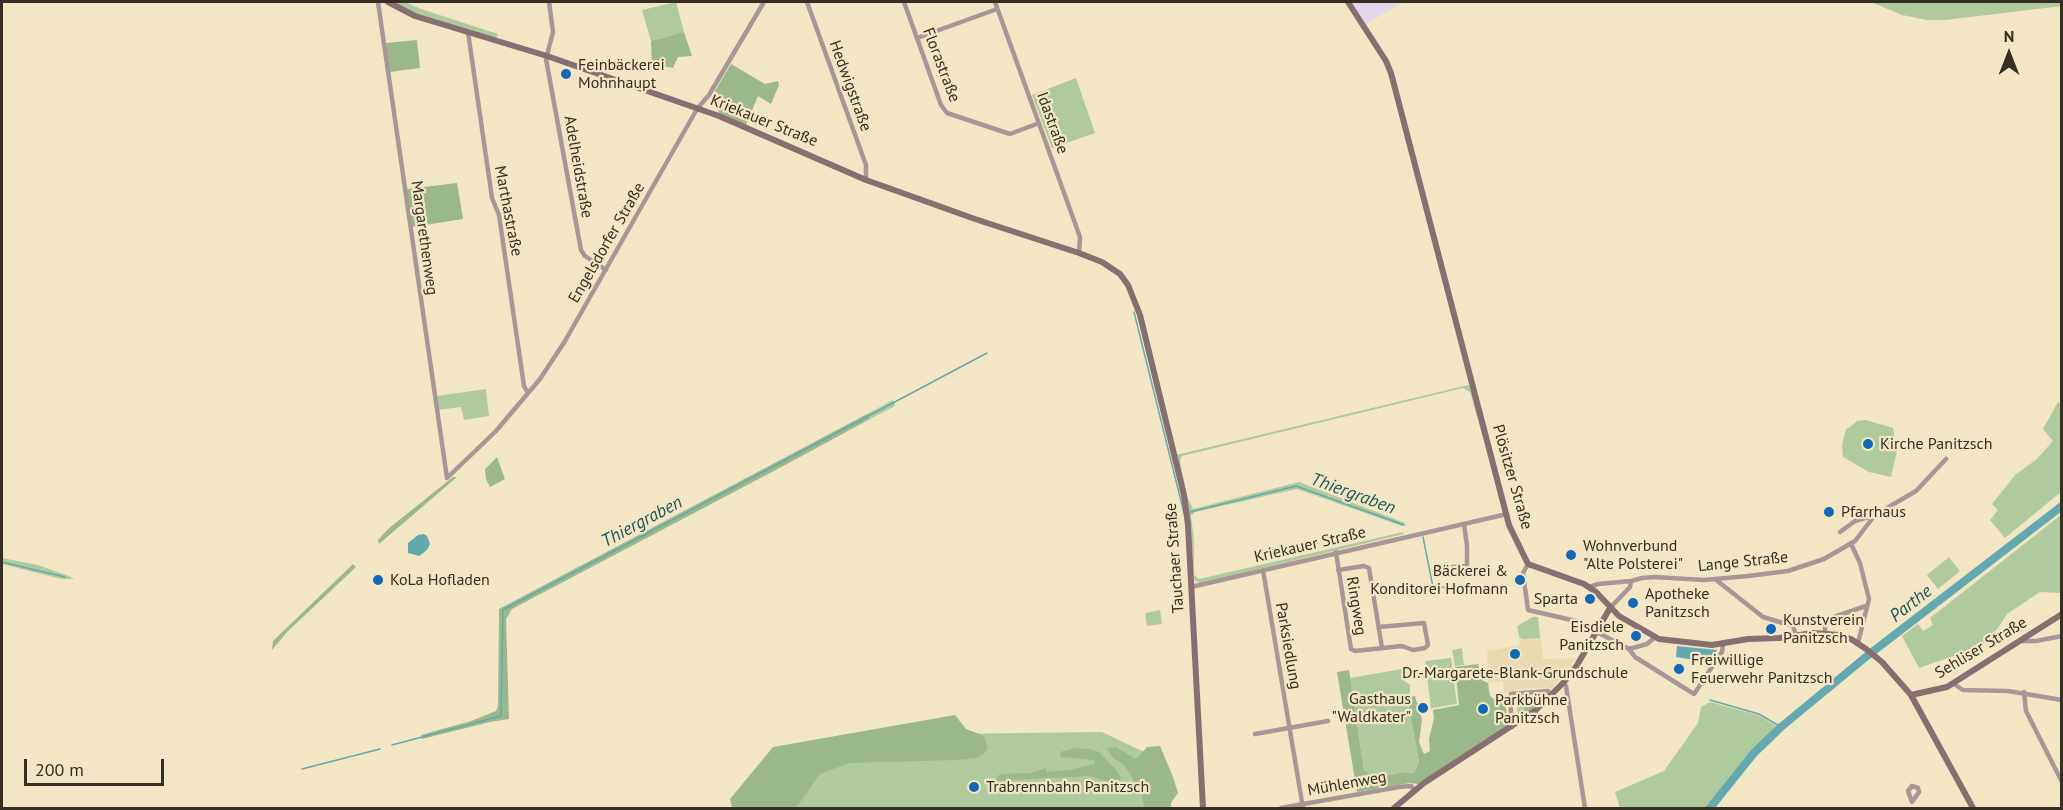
<!DOCTYPE html>
<html>
<head>
<meta charset="utf-8">
<style>
  body { margin:0 }
  #map { position:relative; width:2063px; height:810px; overflow:hidden; background:#f3e6c4; font-family:"PT Sans",sans-serif }
  canvas { display:block }
  .frame { position:absolute; inset:0; border:3px solid #342f22; pointer-events:none }
  .north { position:absolute; left:1979px; top:24px; width:60px; height:60px; -webkit-text-stroke:4px #f3e6c4; paint-order:stroke; rotate:0deg; font-size:16px; font-weight:700; line-height:24px; text-align:center; color:#342f22 }
  .north::after { content:''; display:block; margin:auto; width:21px; height:27px; background:#342f22; clip-path:polygon(50% 0,100% 100%,50% 72%,0 100%) }
  .scale { position:absolute; left:24px; top:759px; width:140px; height:27px; box-sizing:border-box; border:3px solid #342f22; border-top:0; padding-left:8px; font-size:18px; line-height:21px; white-space:nowrap; color:#342f22; -webkit-text-stroke:4px #f3e6c4; paint-order:stroke }
</style>
</head>
<body>
<div id="map">
<canvas width="2063" height="810"></canvas>
<div class="frame"></div>
<div class="north">N</div>
<div class="scale">200 m</div>
</div>
<script>
const c = document.querySelector('canvas').getContext('2d');
c.lineJoin = 'round';
function fill(path, color) {
  c.fillStyle = color;
  c.fill(path, 'evenodd');
}
function shape(rows) {
  const path = new Path2D();
  for (const r of rows) {
    path.moveTo(r[0], r[1]);
    for (let i = 2; i < r.length; i += 2) path.lineTo(r[i], r[i + 1]);
  }
  return path;
}
function stroke(path, color, width, dash) {
  c.strokeStyle = color;
  c.lineWidth = width;
  c.lineCap = dash ? 'butt' : 'round';
  c.setLineDash(dash || []);
  c.stroke(path);
}
function drawText(font, color, halo, rows, align = 'center') {
  c.font = font + ' "PT Sans",sans-serif';
  c.lineWidth = 4.5;
  c.setLineDash([]);
  c.textBaseline = 'middle';
  c.strokeStyle = halo;
  c.fillStyle = color;
  for (const [text, x, y, turn = 0] of rows) {
    c.save();
    c.translate(x, y);
    c.rotate((+turn || 0) * Math.PI / 180);
    c.textAlign = isNaN(turn) ? turn : align;
    if (halo) c.strokeText(text, 0, 0);
    c.fillText(text, 0, 0);
    c.restore();
  }
}
fill(shape([
  [1533,617,1538,617,1543,659,1576,658,1552,689,1547,689,1547,687,1515,690,1515,692,1504,693,1503,681,1488,683,1487,651,1520,645,1517,626]
]), '#e9dab2');
fill(shape([
  [1352,2,1404,2,1366,24]
]), '#e4d7eb');
fill(shape([
  [391,2,405,2,421,9,498,34,496,39,419,15],
  [676,2,684,32,651,41,642,10],
  [1871,2,2061,2,2062,6,1945,20,1927,20,1902,15],
  [1076,78,1095,133,1052,148,1032,95],
  [1468,385,1471,387,1485,438,1483,438,1470,392,1463,388,1182,456,1180,461,1187,496,1193,509,1299,482,1405,523,1402,526,1297,489,1195,512,1191,516,1194,540,1194,575,1199,579,1403,532,1404,534,1200,583,1194,580,1191,525,1176,455],
  [486,389,489,416,464,420,461,407,438,410,437,396],
  [893,400,895,406,870,419,867,414],
  [2058,402,2062,406,2061,492,2005,538,1990,520,1998,510,1992,504,2016,474,2036,460,2053,441,2043,429],
  [1866,420,1893,428,1897,451,1891,477,1869,472,1843,457,1842,444,1846,429,1850,427,1857,421],
  [2061,515,2061,593,2040,592,2007,614,1998,628,1980,647,1919,668,1902,636,1918,624,1923,631,1933,625,1930,618],
  [1949,557,1960,571,1938,589,1927,575],
  [2,558,38,565,69,576,74,579,61,579,2,564],
  [1160,610,1162,624,1147,626,1145,613],
  [1533,617,1538,617,1540,638,1522,639,1519,635,1517,626],
  [1462,648,1464,665,1455,666,1452,650],
  [1451,658,1457,704,1431,708,1425,661],
  [1402,669,1404,681,1410,685,1410,692,1407,697,1419,762,1414,773,1402,772,1377,778,1364,770,1350,678],
  [1519,696,1519,699,1531,698,1521,713,1521,718,1514,721,1514,719,1518,718,1517,705,1513,705,1513,702,1516,702,1516,698,1512,698],
  [1710,702,1758,715,1778,727,1748,756,1708,808,1620,808,1615,792,1664,771,1698,723,1701,707],
  [1102,732,1146,753,1172,808,779,808,794,768,940,734]
]), '#afcb9e');
fill(shape([
  [684,32,692,56,678,57,673,68,652,64,651,41],
  [417,40,420,68,390,72,386,43],
  [731,64,765,84,778,81,779,85,771,104,758,96,746,125,719,113,717,102,712,96],
  [457,183,463,219,412,227,407,189],
  [867,414,870,419,787,464,512,609,506,619,509,719,490,722,422,739,421,735,471,721,496,711,498,706,499,609],
  [497,457,505,479,490,487,486,479,485,469],
  [453,477,457,477,379,544,378,540,388,529],
  [353,564,356,567,287,632,272,650,273,641],
  [1478,664,1482,680,1488,683,1490,696,1494,699,1505,699,1508,726,1418,784,1410,783,1357,792,1337,672,1349,670,1364,770,1377,778,1402,772,1414,773,1419,762,1407,697,1415,696,1422,720,1419,742,1424,754,1430,751,1429,739,1434,718,1433,710,1459,705,1455,667],
  [1543,697,1544,700,1534,708,1521,718,1521,713,1531,698],
  [955,715,966,729,984,736,988,748,983,755,976,758,957,760,849,763,820,774,796,808,732,808,730,799,773,747],
  [1160,746,1173,777,1178,793,1172,801,1170,808,1144,808,1142,794,1125,766,1112,757,1107,748,1116,747,1136,759,1147,747],
  [1075,748,1091,749,1099,752,1117,771,1121,778,1116,784,1089,776,995,781,1000,774,1031,773,1046,768,1047,772,1069,770,1095,764,1094,760,1061,757,1060,752]
]), '#9bb88a');
fill(shape([
  [424,534,427,536,430,544,427,550,419,556,408,553,408,543,418,535],
  [1677,646,1717,650,1710,662,1701,661,1676,657]
]), '#63a9af');
stroke(shape([
  [1134,312,1184,513],
  [1190,512,1296,486,1404,525],
  [1423,537,1433,587,1462,588],
  [2,562,65,577],
  [1710,700,1759,714,1781,727],
  [392,745,501,716,503,610,987,353],
  [302,769,380,749]
]), '#63a9af', 1.5);
stroke(shape([
  [1710,808,1754,753,1781,727,1867,656,2062,506]
]), '#63a9af', 8);
stroke(shape([
  [378,2,447,478,496,431,540,379,565,341,697,109,709,95,764,2],
  [549,2,553,32,546,59,581,250,585,256,606,270],
  [807,2,866,165,866,180],
  [904,2,941,105,947,113,1010,134,1039,123],
  [995,2,1080,237,1079,253],
  [468,32,492,198,499,215,524,386,528,393],
  [917,38,997,9],
  [1840,532,1855,521,1875,515],
  [1851,544,1860,563,1869,599,1858,643],
  [1336,552,1351,649,1355,651,1402,646,1413,650,1425,648,1428,645,1424,623,1379,627],
  [1528,564,1523,573,1528,610,1576,621,1629,649,1647,644,1654,638],
  [1453,567,1467,566,1467,546,1464,524],
  [1263,570,1303,808],
  [1338,570,1364,566,1369,568,1382,648],
  [1715,579,1763,617,1793,626,1796,635],
  [1191,587,1507,514],
  [1589,587,1598,584,1631,581],
  [1610,608,1630,587,1631,581,1642,578,1655,577,1704,580,1748,576,1788,571,1824,559,1855,541,1875,515,1916,491,1946,459],
  [1825,633,1825,625,1831,618,1866,606],
  [2020,641,2036,641,2062,636],
  [1629,649,1635,657,1694,694,1722,652,1723,644],
  [1563,683,1566,686,1585,808],
  [1954,684,1963,690,2008,691,2062,700],
  [2024,692,2026,711,2062,782],
  [1512,727,1510,697,1511,694,1548,691,1552,695],
  [1255,734,1328,721],
  [1912,786,1918,788,1919,792,1912,802,1908,791,1912,786],
  [1281,808,1399,787,1411,786,1415,791]
]), '#a79597', 4.5);
stroke(shape([
  [388,2,415,16,547,56,719,116,866,180,975,219,1079,253,1102,262,1120,274,1128,285,1140,315,1184,495,1188,525,1203,808],
  [1348,2,1386,61,1391,73,1509,525,1528,564,1584,584,1596,592,1619,616,1659,639,1712,645,1748,639,1779,638,1813,633,1839,635,1851,639,1866,649,1882,662,1911,695,1973,808],
  [1911,695,1947,687,2062,614],
  [1394,808,1424,783,1536,710,1563,683,1576,667,1610,608]
]), '#876e71', 6);
for (const [x, y, r, color] of [
  [566,74,6,"#1368b5"],
  [1868,444,6,"#1368b5"],
  [1829,512,6,"#1368b5"],
  [1571,555,6,"#1368b5"],
  [378,580,6,"#1368b5"],
  [1520,580,6,"#1368b5"],
  [1590,599,6,"#1368b5"],
  [1633,603,6,"#1368b5"],
  [1771,629,6,"#1368b5"],
  [1636,636,6,"#1368b5"],
  [1515,654,6,"#1368b5"],
  [1679,669,6,"#1368b5"],
  [1423,708,6,"#1368b5"],
  [1483,709,6,"#1368b5"],
  [974,787,6,"#1368b5"]
]) {
  const dot = new Path2D();
  dot.arc(x, y, r, 0, 2 * Math.PI);
  c.fillStyle = color;
  c.fill(dot);
  stroke(dot, '#f3e6c4', 2);
}
drawText('16px', '#342f22', '#f3e6c4', [
  ["Feinbäckerei",578,65],
  ["Mohnhaupt",578,83],
  ["Kirche Panitzsch",1880,444],
  ["Pfarrhaus",1841,512],
  ["Wohnverbund",1583,546],
  ["\"Alte Polsterei\"",1583,564],
  ["Bäckerei &",1508,571,"right"],
  ["Konditorei Hofmann",1508,589,"right"],
  ["KoLa Hofladen",390,580],
  ["Apotheke",1645,594],
  ["Panitzsch",1645,612],
  ["Sparta",1578,599,"right"],
  ["Kunstverein",1783,620],
  ["Panitzsch",1783,638],
  ["Eisdiele",1624,627,"right"],
  ["Panitzsch",1624,645,"right"],
  ["Freiwillige",1691,660],
  ["Feuerwehr Panitzsch",1691,678],
  ["Dr.-Margarete-Blank-Grundschule",1515,673,"center"],
  ["Gasthaus",1411,699,"right"],
  ["\"Waldkater\"",1411,717,"right"],
  ["Parkbühne",1495,700],
  ["Panitzsch",1495,718],
  ["Trabrennbahn Panitzsch",986,787]
], 'left');
drawText('16px', '#342f22', '#f3e6c4', [
  ["Florastraße",941,65,69],
  ["Hedwigstraße",850,86,70],
  ["Kriekauer Straße",764,121,22],
  ["Idastraße",1052,123,70],
  ["Adelheidstraße",578,167,80],
  ["Marthastraße",508,211,79],
  ["Margarethenweg",424,238,82],
  ["Engelsdorfer Straße",607,243,-60],
  ["Plösitzer Straße",1512,477,74],
  ["Kriekauer Straße",1310,545,-13],
  ["Tauchaer Straße",1175,558,-94],
  ["Lange Straße",1743,562,-6],
  ["Ringweg",1356,606,81],
  ["Parksiedlung",1288,646,80],
  ["Sehliser Straße",1981,648,-31],
  ["Mühlenweg",1347,784,-10]
]);
drawText('italic 18px', '#1a565b', '#f3e6c4', [
  ["Thiergraben",1353,494,20],
  ["Thiergraben",642,522,-28],
  ["Parthe",1911,604,-38]
]);
</script>
</body>
</html>
